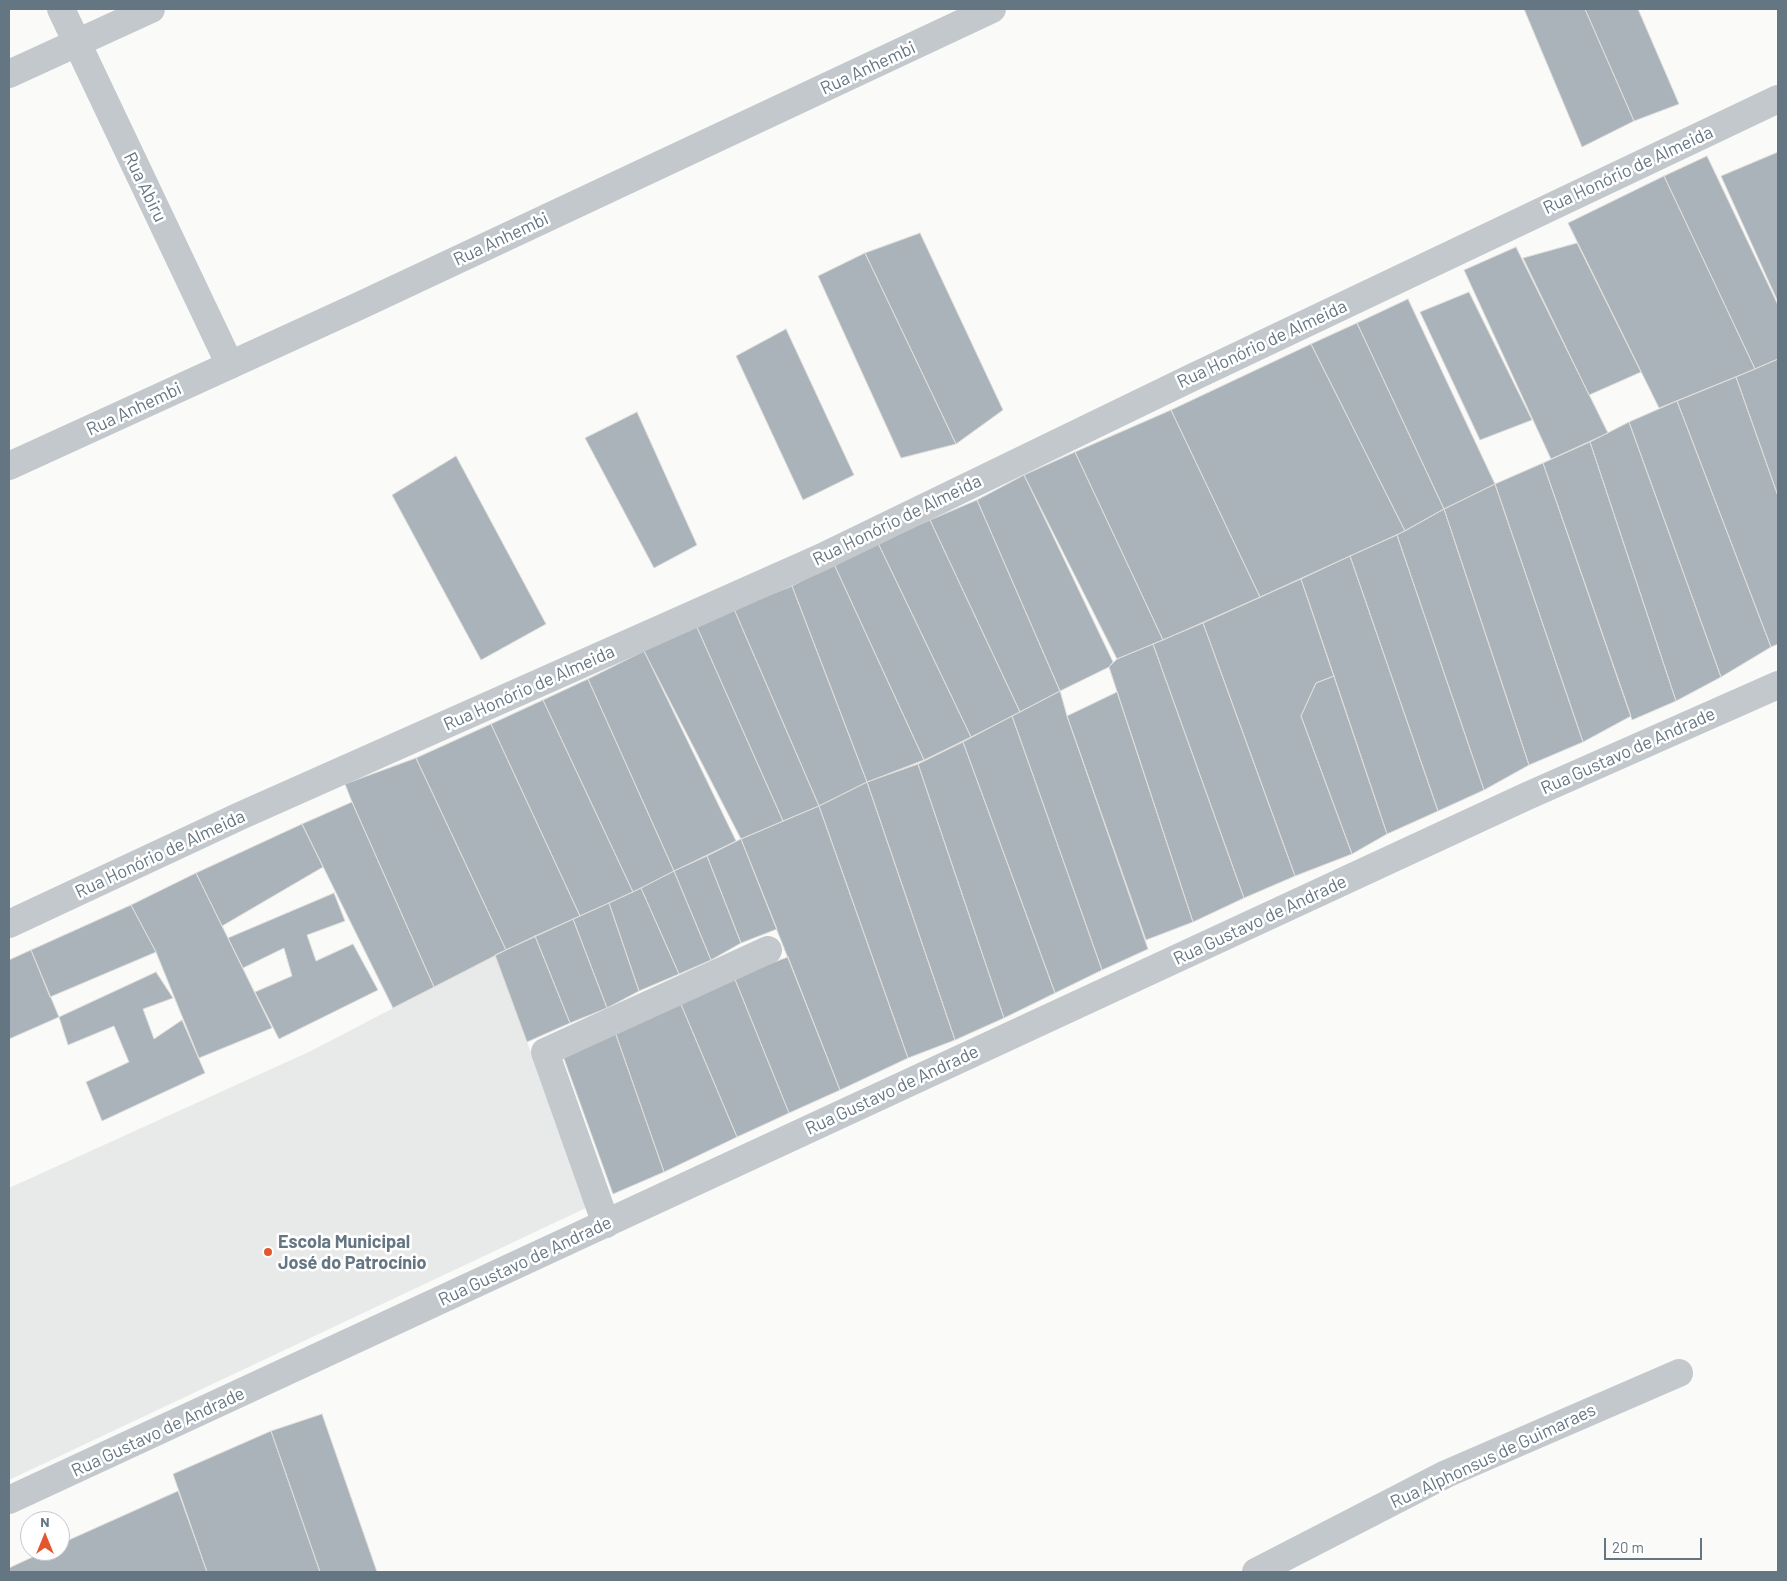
<!DOCTYPE html>
<html>
<head>
<meta charset="utf-8">
<style>
  body { margin:0 }
  #map { position:relative; width:1787px; height:1581px; overflow:hidden; background:#fafaf8; font-family:Barlow,sans-serif }
  canvas { display:block }
  .frame { position:absolute; inset:0; border:10px solid #657683; pointer-events:none }
  .north { position:absolute; left:20px; top:1511px; width:50px; height:50px; box-sizing:border-box; background:#fff; border:1px solid #c1c8cd; border-radius:50%; rotate:0deg; font-size:14px; font-weight:700; line-height:20px; text-align:center; color:#657683 }
  .north::after { content:''; display:block; margin:auto; width:18px; height:22px; background:#e4572e; clip-path:polygon(50% 0,100% 100%,50% 72%,0 100%) }
  .scale { position:absolute; left:1604px; top:1538px; width:98px; height:22px; box-sizing:border-box; border:2px solid #657683; border-top:0; padding-left:6px; font-size:15px; line-height:18px; white-space:nowrap; color:#657683; -webkit-text-stroke:4px #fff; paint-order:stroke }
</style>
</head>
<body>
<div id="map">
<canvas width="1787" height="1581"></canvas>
<div class="frame"></div>
<div class="north">N</div>
<div class="scale">20 m</div>
</div>
<script>
const c = document.querySelector('canvas').getContext('2d');
c.lineJoin = 'round';
function fill(path, color) {
  c.fillStyle = color;
  c.fill(path, 'evenodd');
}
function shape(rows) {
  const path = new Path2D();
  for (const r of rows) {
    path.moveTo(r[0], r[1]);
    for (let i = 2; i < r.length; i += 2) path.lineTo(r[i], r[i + 1]);
  }
  return path;
}
function stroke(path, color, width, dash) {
  c.strokeStyle = color;
  c.lineWidth = width;
  c.lineCap = dash ? 'butt' : 'round';
  c.setLineDash(dash || []);
  c.stroke(path);
}
function drawText(font, color, halo, rows, align = 'center') {
  c.font = font + ' Barlow,sans-serif';
  c.lineWidth = 5;
  c.setLineDash([]);
  c.textBaseline = 'middle';
  c.strokeStyle = halo;
  c.fillStyle = color;
  for (const [text, x, y, turn = 0] of rows) {
    c.save();
    c.translate(x, y);
    c.rotate((+turn || 0) * Math.PI / 180);
    c.textAlign = isNaN(turn) ? turn : align;
    if (halo) c.strokeText(text, 0, 0);
    c.fillText(text, 0, 0);
    c.restore();
  }
}
fill(shape([
  [495,955,588,1207,9,1480,9,1188,311,1051]
]), '#e8e9e9');
const building = shape([
  [1524,9,1585,9,1634,121,1582,147,1524,9],
  [1585,9,1638,9,1679,104,1634,121,1585,9],
  [1778,152,1778,302,1721,176,1778,152],
  [1707,156,1778,305,1778,359,1755,369,1664,176,1707,156],
  [1664,176,1755,369,1659,408,1568,223,1664,176],
  [920,233,1003,410,956,444,865,253,920,233],
  [1577,243,1641,372,1589,395,1523,258,1577,243],
  [1516,247,1608,433,1551,459,1464,270,1516,247],
  [865,253,956,444,901,458,818,276,865,253],
  [1469,292,1532,420,1480,440,1420,312,1469,292],
  [1408,299,1495,484,1444,509,1357,323,1408,299],
  [1357,323,1444,509,1405,531,1311,344,1357,323],
  [786,329,854,475,803,500,736,356,786,329],
  [1311,344,1405,531,1260,597,1171,410,1311,344],
  [1778,359,1778,496,1736,377,1778,359],
  [1736,377,1778,496,1778,644,1771,647,1677,401,1736,377],
  [1677,401,1771,647,1721,677,1629,422,1677,401],
  [1171,410,1260,597,1163,640,1075,452,1171,410],
  [637,412,697,545,654,568,585,438,637,412],
  [1629,422,1721,677,1676,701,1590,442,1629,422],
  [1590,442,1676,701,1632,720,1543,463,1590,442],
  [1075,452,1163,640,1117,659,1024,475,1075,452],
  [456,456,546,624,481,660,392,495,456,456],
  [1543,463,1631,716,1583,742,1495,484,1543,463],
  [1024,475,1113,662,1109,667,1060,691,977,500,1024,475],
  [1495,484,1583,742,1529,765,1444,509,1495,484],
  [977,500,1060,691,1020,712,930,520,977,500],
  [1444,509,1529,765,1484,790,1397,535,1444,509],
  [930,520,1020,712,971,737,878,543,930,520],
  [1397,535,1484,790,1438,811,1350,556,1397,535],
  [878,543,971,737,924,760,834,564,878,543],
  [1350,556,1438,811,1387,834,1301,579,1350,556],
  [834,564,924,760,867,782,792,586,834,564],
  [1301,579,1334,676,1316,683,1301,716,1352,854,1295,876,1203,623,1301,579],
  [792,586,867,782,819,806,734,609,792,586],
  [734,609,819,806,783,821,696,625,734,609],
  [1203,623,1295,876,1244,898,1153,644,1203,623],
  [696,625,783,821,741,839,644,651,696,625],
  [1153,644,1244,898,1193,922,1109,667,1117,659,1153,644],
  [644,651,736,841,674,871,588,679,644,651],
  [1334,676,1387,834,1352,854,1301,716,1316,683,1334,676],
  [588,679,674,871,633,892,543,700,588,679],
  [1060,691,1067,716,1148,949,1102,970,1012,716,1060,691],
  [1117,692,1193,922,1146,940,1067,716,1117,692],
  [543,700,633,892,580,916,491,724,543,700],
  [1012,716,1102,970,1055,993,963,742,1012,716],
  [491,724,580,916,506,950,416,758,491,724],
  [963,742,1055,993,1004,1018,918,764,963,742],
  [416,758,506,950,434,987,352,802,345,784,416,758],
  [918,764,1004,1018,955,1040,867,782,918,764],
  [867,782,955,1040,908,1058,819,806,867,782],
  [352,802,434,987,393,1008,302,824,352,802],
  [819,806,908,1058,840,1090,741,839,819,806],
  [302,824,323,867,222,926,196,873,302,824],
  [741,839,777,929,741,943,707,856,741,839],
  [707,856,741,943,711,960,674,871,707,856],
  [674,871,711,960,679,974,641,888,674,871],
  [196,873,272,1028,199,1058,156,952,131,905,196,873],
  [641,888,679,974,639,991,609,903,641,888],
  [334,893,345,921,307,935,316,961,353,944,378,990,279,1039,255,992,292,976,284,948,243,968,228,938,334,893],
  [609,903,639,991,607,1008,573,919,609,903],
  [131,905,156,952,50,997,31,950,131,905],
  [573,919,607,1008,570,1023,535,936,573,919],
  [535,936,570,1023,527,1042,495,955,535,936],
  [31,950,59,1017,9,1039,9,960,31,950],
  [788,957,840,1090,789,1113,734,977,788,957],
  [156,972,173,998,143,1009,154,1039,182,1020,205,1073,102,1121,86,1082,129,1062,114,1026,68,1045,59,1017,156,972],
  [734,977,789,1113,737,1137,680,1002,734,977],
  [680,1002,737,1137,664,1172,614,1029,680,1002],
  [614,1029,664,1172,613,1194,563,1056,614,1029],
  [322,1414,377,1572,320,1572,271,1431,322,1414],
  [271,1431,320,1572,207,1572,173,1474,271,1431],
  [178,1491,207,1572,9,1572,9,1568,24,1561,46,1551,60,1551,60,1544,178,1491]
]);
fill(building, '#aab3b9');
stroke(building, '#dcdcda', 1);
stroke(shape([
  [61,9,230,365],
  [9,74,151,9],
  [9,924,240,816,820,558,1189,379,1778,99],
  [606,1224,545,1052,768,950],
  [9,1500,1525,797,1778,685],
  [1256,1572,1446,1474,1679,1373]
]), '#c3c8cc', 28);
stroke(shape([
  [9,466,359,306,992,9]
]), '#c3c8cc', 28);
for (const [x, y, r, color] of [
  [268,1252,5,"#e4572e"]
]) {
  const dot = new Path2D();
  dot.arc(x, y, r, 0, 2 * Math.PI);
  c.fillStyle = color;
  c.fill(dot);
  stroke(dot, '#fff', 2);
}
drawText('18px', '#657683', '#fff', [
  ["Rua Anhembi",868,68,-25],
  ["Rua Honório de Almeida",1628,170,-25],
  ["Rua Abiru",145,187,64],
  ["Rua Anhembi",501,239,-25],
  ["Rua Honório de Almeida",1262,344,-25],
  ["Rua Anhembi",134,409,-25],
  ["Rua Honório de Almeida",897,520,-26],
  ["Rua Honório de Almeida",529,688,-24],
  ["Rua Gustavo de Andrade",1628,751,-24],
  ["Rua Honório de Almeida",160,854,-25],
  ["Rua Gustavo de Andrade",1260,920,-25],
  ["Rua Gustavo de Andrade",892,1090,-25],
  ["Rua Gustavo de Andrade",525,1261,-25],
  ["Rua Gustavo de Andrade",158,1432,-25],
  ["Rua Alphonsus de Guimaraes",1493,1456,-25]
]);
drawText('bold 18px', '#657683', '#fff', [
  ["Escola Municipal",278,1242],
  ["José do Patrocínio",278,1263]
], 'left');
</script>
</body>
</html>
